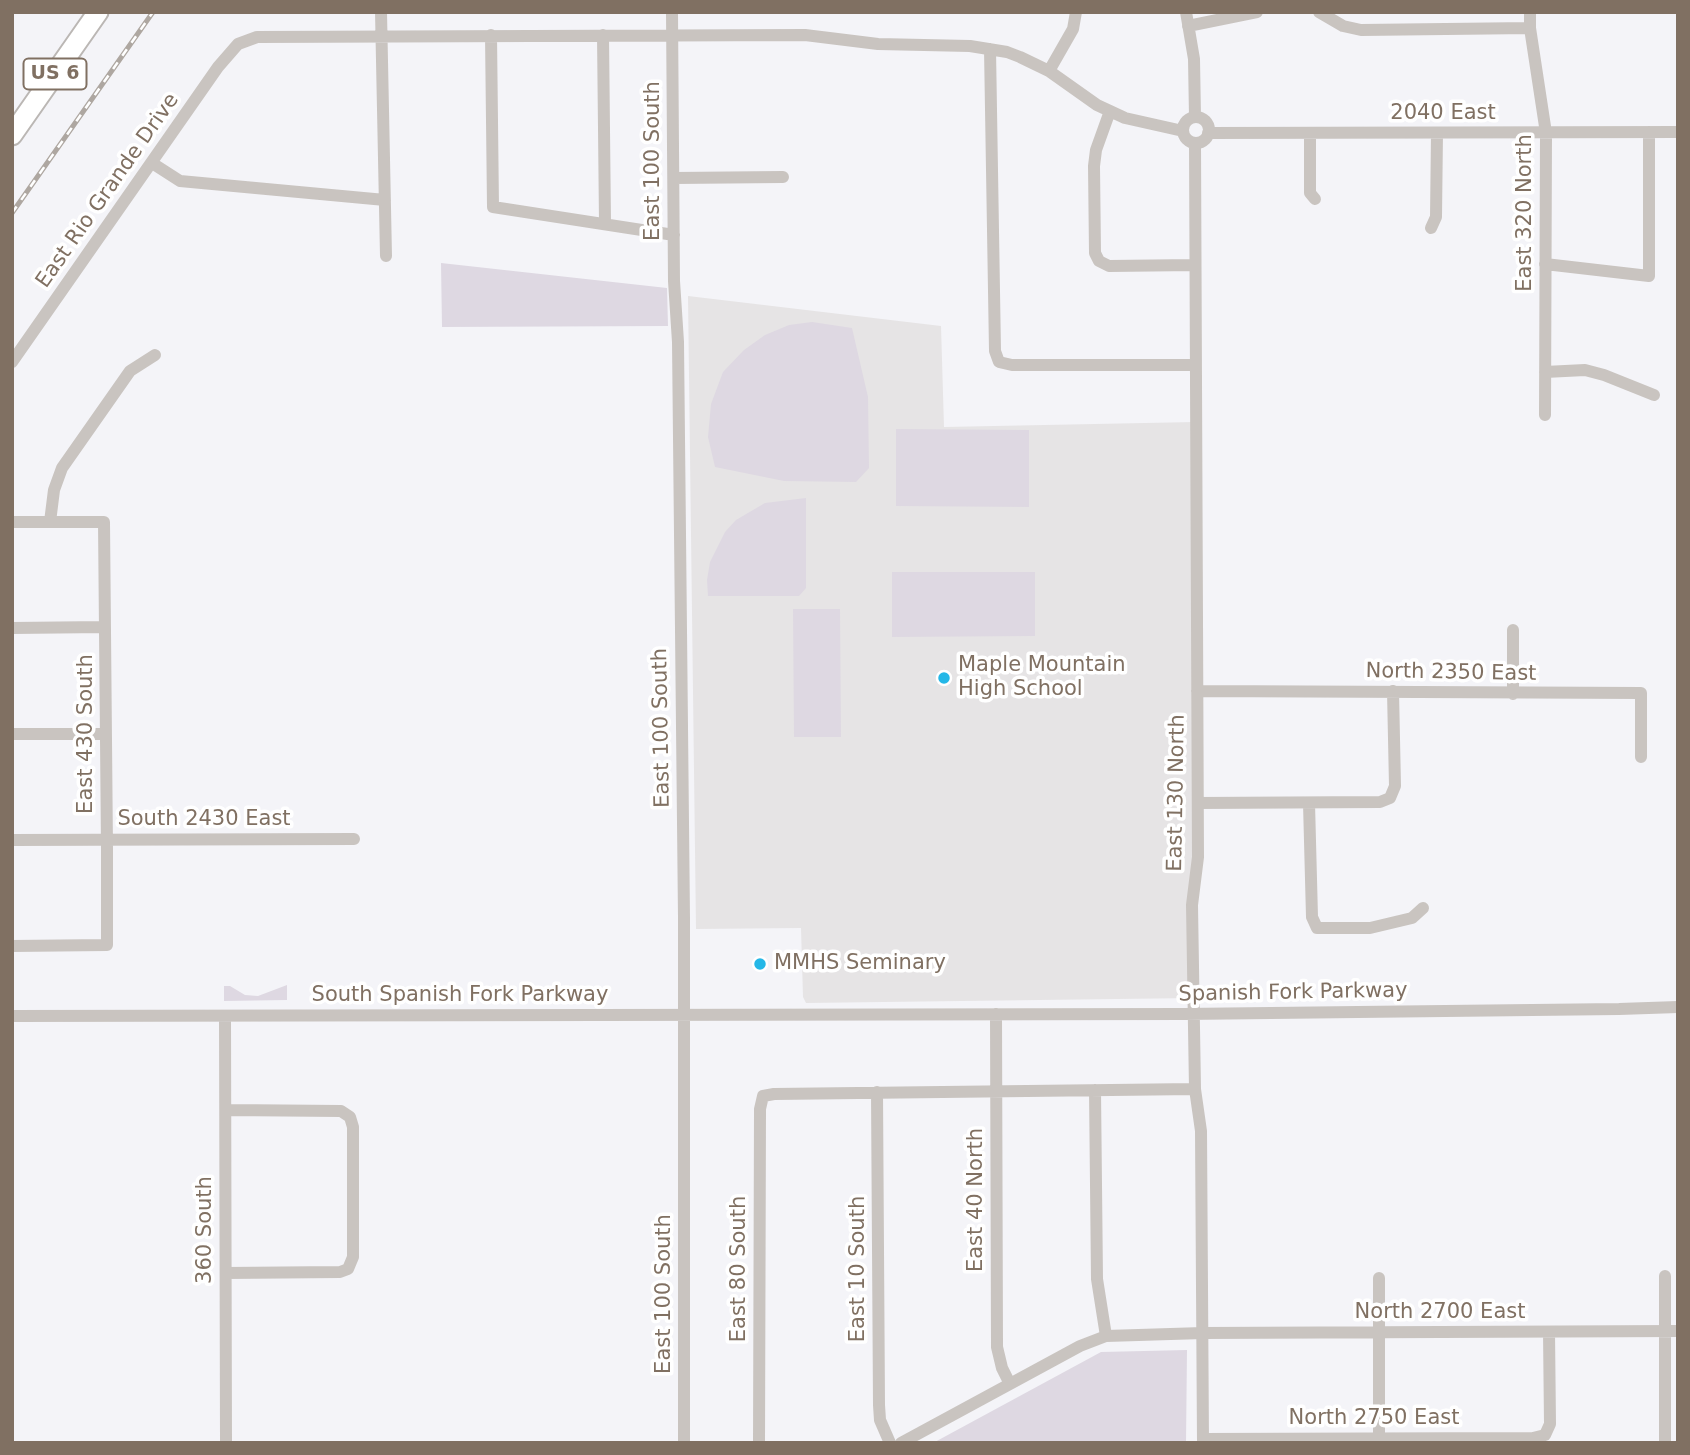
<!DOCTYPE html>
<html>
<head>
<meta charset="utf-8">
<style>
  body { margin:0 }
  #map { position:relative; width:1690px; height:1455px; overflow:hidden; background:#f4f4f8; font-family:"DejaVu Sans",sans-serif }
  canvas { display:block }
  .frame { position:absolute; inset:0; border:14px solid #807062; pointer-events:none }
</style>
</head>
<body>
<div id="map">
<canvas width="1690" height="1455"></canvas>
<div class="frame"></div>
</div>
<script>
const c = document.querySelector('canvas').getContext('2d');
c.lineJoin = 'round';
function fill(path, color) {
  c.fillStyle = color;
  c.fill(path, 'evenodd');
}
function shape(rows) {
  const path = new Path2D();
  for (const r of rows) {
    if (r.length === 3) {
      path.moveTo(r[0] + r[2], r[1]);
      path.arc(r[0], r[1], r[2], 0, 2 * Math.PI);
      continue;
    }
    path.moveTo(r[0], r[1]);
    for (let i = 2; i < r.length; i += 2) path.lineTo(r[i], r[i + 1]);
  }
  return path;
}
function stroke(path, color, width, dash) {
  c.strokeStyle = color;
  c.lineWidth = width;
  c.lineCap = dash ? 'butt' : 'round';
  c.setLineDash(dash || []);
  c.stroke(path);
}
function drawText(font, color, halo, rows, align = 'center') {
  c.font = font + ' "DejaVu Sans",sans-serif';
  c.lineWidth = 7;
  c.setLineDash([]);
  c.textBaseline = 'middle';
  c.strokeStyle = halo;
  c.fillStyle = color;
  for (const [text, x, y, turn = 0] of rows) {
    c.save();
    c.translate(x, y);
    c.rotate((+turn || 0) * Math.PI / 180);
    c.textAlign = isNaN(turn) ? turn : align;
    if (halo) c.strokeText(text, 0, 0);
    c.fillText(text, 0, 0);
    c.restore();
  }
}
fill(shape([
  [688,296,941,326,944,427,1195,422,1195,998,806,1003,803,997,801,928,696,929]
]), '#e6e4e5');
fill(shape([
  [441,263,667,288,668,326,442,327],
  [812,322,852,328,868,397,869,468,856,482,784,481,715,467,708,437,711,404,723,372,744,350,765,335,789,325],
  [896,429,1029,430,1029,507,896,506],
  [806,498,806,588,799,596,708,596,707,580,710,562,725,532,736,520,765,503],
  [892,572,1035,572,1035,636,892,637],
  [793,609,840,609,841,737,794,737],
  [287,985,287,1000,224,1001,224,986,230,986,245,995,258,996],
  [1187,1350,1186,1443,933,1443,1101,1352]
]), '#ded8e2');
const highway = shape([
  [12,135,98,12]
]);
stroke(highway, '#bbb7b4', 23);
stroke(shape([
  [381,12,386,256],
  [672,12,674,281,678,342,684,918,684,1443],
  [1186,12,1194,59,1195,117],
  [1319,12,1343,26,1361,30,1530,28],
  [1530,12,1530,28,1546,133,1545,415],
  [1188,26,1257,12],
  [491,35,493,207,674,235],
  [603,35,605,223],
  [990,49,995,351,999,362,1012,365,1195,365],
  [1049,71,1073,29,1076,12],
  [1110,111,1096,150,1094,166,1095,253,1099,261,1109,266,1195,265],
  [1196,130,13],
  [1208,133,1678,132],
  [1310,133,1310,193,1315,199],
  [1195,143,1198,857,1192,905,1195,1089,1201,1131,1203,1443],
  [152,163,180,181,385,200],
  [674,178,783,177],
  [1431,228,1436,217,1437,133],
  [1545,264,1649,276,1649,132],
  [12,362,218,67,238,44,257,37,805,35,878,44,970,46,1007,52,1020,57,1049,71,1097,105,1125,118,1183,131],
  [1545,372,1585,370,1604,375,1654,395],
  [12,522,104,522,107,849,107,945,12,946],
  [50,522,54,490,62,468,130,371,155,355],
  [12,628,105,627],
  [1513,630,1513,694],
  [1197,691,1641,693,1641,757],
  [12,734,106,734],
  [1198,803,1380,802,1390,798,1395,786,1393,691],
  [1309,803,1312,917,1317,928,1370,928,1412,918,1423,908],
  [12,840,354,839],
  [996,1014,997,1347,1002,1368,1010,1384],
  [12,1016,1184,1014,1619,1009,1678,1007],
  [225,1016,226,1443],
  [1095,1090,1097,1279,1106,1336],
  [877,1092,879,1405,880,1420,890,1443],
  [226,1110,341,1111,350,1117,353,1127,353,1257,348,1269,340,1272,226,1273],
  [1665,1276,1665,1443],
  [1379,1278,1379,1443],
  [1203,1439,1533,1438,1545,1435,1550,1424,1549,1332],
  [759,1443,760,1109,763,1096,774,1094,1195,1089],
  [901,1443,1080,1346,1106,1336,1203,1333,1678,1331]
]), '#c9c4c0', 12);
stroke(highway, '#fff', 19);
const rail = shape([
  [12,213,153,12]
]);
stroke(rail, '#aea7a1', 5);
stroke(rail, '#fff', 2.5, [8]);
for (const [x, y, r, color] of [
  [944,678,7,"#24b7e7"],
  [760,964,7,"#24b7e7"]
]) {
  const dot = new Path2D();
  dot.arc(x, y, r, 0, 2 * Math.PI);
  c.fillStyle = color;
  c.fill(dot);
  stroke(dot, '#fff', 2.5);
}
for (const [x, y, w] of [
  [55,74,63]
]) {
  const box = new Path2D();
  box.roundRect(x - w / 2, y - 15.5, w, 31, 5);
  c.fillStyle = '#fff';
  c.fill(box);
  stroke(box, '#807062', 2);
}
drawText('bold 19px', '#807062', null, [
  ["US 6",55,74]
]);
drawText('21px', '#807062', '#fff', [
  ["2040 East",1443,114],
  ["East 100 South",654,161,-90],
  ["East Rio Grande Drive",108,191,-55],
  ["East 320 North",1526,213,-90],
  ["North 2350 East",1451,673,1],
  ["East 100 South",662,728,-91],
  ["East 430 South",87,734,-90],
  ["East 130 North",1177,793,-89],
  ["South 2430 East",204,820],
  ["Spanish Fork Parkway",1293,993,-1],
  ["South Spanish Fork Parkway",460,996],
  ["East 40 North",977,1200,-90],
  ["360 South",206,1230,-90],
  ["East 80 South",740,1269,-90],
  ["East 10 South",859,1269,-90],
  ["East 100 South",665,1294,-90],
  ["North 2700 East",1440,1313],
  ["North 2750 East",1374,1419]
]);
drawText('21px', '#807062', '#fff', [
  ["Maple Mountain",958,666],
  ["High School",958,690],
  ["MMHS Seminary",774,964]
], 'left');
</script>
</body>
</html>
